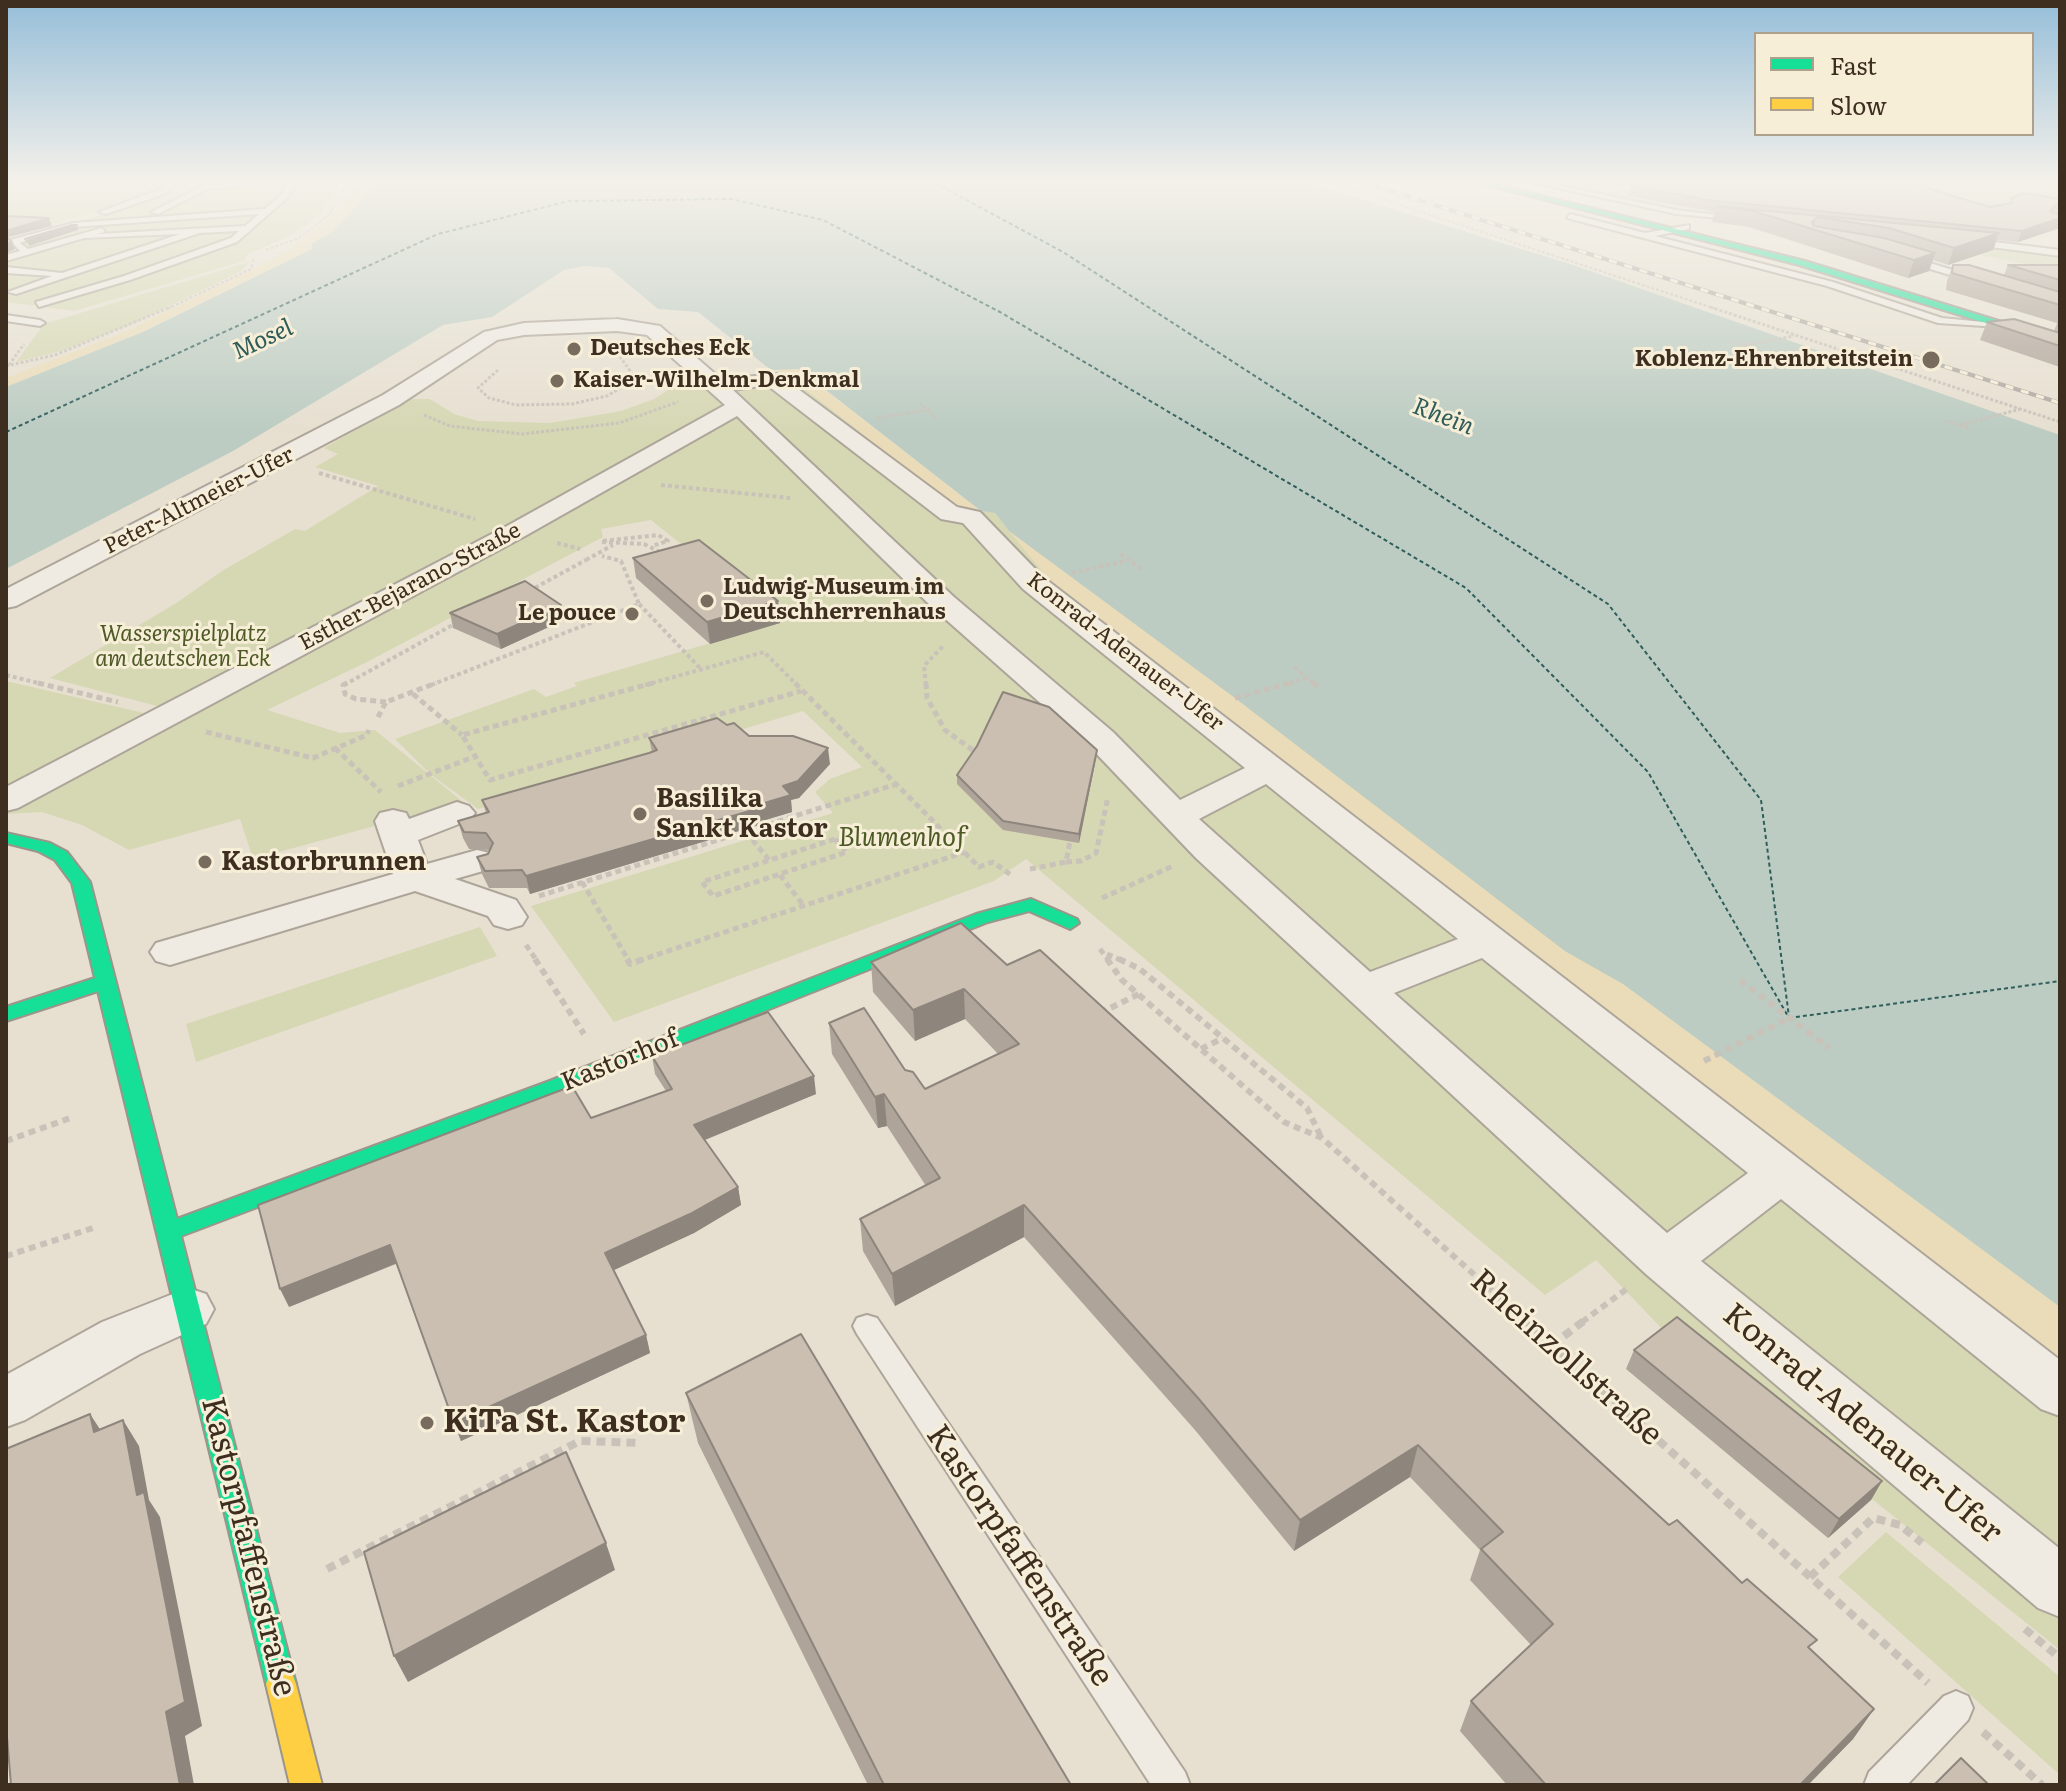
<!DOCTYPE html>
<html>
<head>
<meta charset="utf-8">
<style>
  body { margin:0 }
  #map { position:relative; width:2066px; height:1791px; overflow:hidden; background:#e7e0d1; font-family:Literata,serif }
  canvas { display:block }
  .frame { position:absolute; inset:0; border:8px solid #3d2e20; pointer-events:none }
  .legend { position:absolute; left:1754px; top:32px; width:280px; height:104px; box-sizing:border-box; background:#f7eed8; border:2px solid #ada18e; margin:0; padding:10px 14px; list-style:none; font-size:24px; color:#3d2e20 }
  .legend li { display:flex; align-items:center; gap:16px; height:40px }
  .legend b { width:40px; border:2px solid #ada18e }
</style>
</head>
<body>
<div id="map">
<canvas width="2066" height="1791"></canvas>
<div class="frame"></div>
<ul class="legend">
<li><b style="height:10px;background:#16e098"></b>Fast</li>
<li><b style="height:10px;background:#ffcf43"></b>Slow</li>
</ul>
</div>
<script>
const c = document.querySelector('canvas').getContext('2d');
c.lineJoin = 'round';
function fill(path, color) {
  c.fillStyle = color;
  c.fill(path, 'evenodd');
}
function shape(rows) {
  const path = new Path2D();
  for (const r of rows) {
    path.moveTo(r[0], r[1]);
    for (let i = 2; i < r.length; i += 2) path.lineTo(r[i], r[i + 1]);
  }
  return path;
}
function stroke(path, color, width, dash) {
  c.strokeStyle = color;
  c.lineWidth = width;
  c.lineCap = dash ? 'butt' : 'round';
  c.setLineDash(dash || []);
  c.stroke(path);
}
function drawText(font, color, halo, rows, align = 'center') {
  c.font = font + ' Literata,serif';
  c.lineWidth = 6;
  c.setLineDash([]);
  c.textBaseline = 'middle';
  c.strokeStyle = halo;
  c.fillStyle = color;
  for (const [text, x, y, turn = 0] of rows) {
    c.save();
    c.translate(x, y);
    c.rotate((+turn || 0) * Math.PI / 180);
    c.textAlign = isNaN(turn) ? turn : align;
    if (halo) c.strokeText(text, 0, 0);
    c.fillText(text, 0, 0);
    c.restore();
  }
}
fill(shape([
  [6,183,163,183,156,191,125,204,6,237],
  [179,183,339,183,336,192,315,219,286,238,248,254,244,261,74,311,6,302,6,240,135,206,171,191],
  [1547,183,1642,183,1608,189,1635,190,1712,183,1770,183,1699,209,1696,213],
  [1914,183,2060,183,2060,210,2005,210],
  [1780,224,1909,236,2060,255,2060,268,2043,268,1975,254],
  [249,262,242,271,130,325,61,351,16,362,44,324],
  [782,371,959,508,995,513,1009,531,2060,1307,2060,1650,1669,1336,1596,1260,1545,1295,1026,859,994,881,614,1022,531,906,833,813,815,792,830,779,862,767,803,711,478,809,430,774,395,739,534,689,546,697,577,686,574,683,779,623,651,520,601,529,603,537,369,661,267,710,340,733,375,730,463,802,253,859,240,819,129,850,82,825,42,812,6,814,6,681,148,714,161,707,50,678,178,602,222,571,295,529,305,531,378,486,315,467,338,454,324,448,410,399,430,399,454,414,478,421,550,423,621,411,654,399,675,385],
  [480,927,497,956,196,1062,186,1024],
  [1886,1532,2060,1677,2060,1775,1838,1577]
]), '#d6d7b3');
fill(shape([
  [357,183,372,183,367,195,332,232,311,244,312,249,145,331,6,387,6,378,124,332,283,254,337,213],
  [786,368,798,369,981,511,959,509,782,371,771,370],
  [1009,531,1235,698,1565,951,1623,984,2060,1307,2060,1371,1050,581]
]), '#eadcb9');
fill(shape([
  [372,183,1309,183,1573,265,2060,435,2060,1307,1623,984,1565,951,1235,698,1009,531,995,513,981,511,799,369,771,370,698,312,658,309,609,268,585,266,564,270,492,317,443,325,233,451,6,569,6,387,145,331,312,249,311,244,332,232,367,195]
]), '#bcccc2');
stroke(shape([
  [935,183,1063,252,1608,604,1761,800,1789,1017],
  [6,432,438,234,569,201,731,199,823,220,1000,312,1466,588,1648,772,1789,1018],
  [1789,1018,2060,981]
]), '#2f5d5a', 2, [4, 3]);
const lane = shape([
  [167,183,175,183,167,193,106,214,99,212,161,189,167,183],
  [210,183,274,183,208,189,158,214,151,212,210,183],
  [289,183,296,183,287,198,237,242,130,280,39,307,36,302,124,276,231,238,239,231,200,233,16,294,8,292,52,276,6,273,6,267,62,273,180,234,84,238,6,261,6,255,20,251,10,240,73,223,265,209,281,195,289,183],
  [259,214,245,226,97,234,105,232,102,228,28,249,20,243,73,227,259,214],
  [1535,183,1548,183,1676,210,1744,218,1740,220,1676,214,1535,183],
  [1900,183,1911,183,1941,193,1937,195,1900,183],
  [1570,214,1645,233,1689,225,1689,229,1655,236,1833,282,1942,318,2004,324,1999,327,1938,323,1827,286,1567,218,1570,214],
  [1971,239,2060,250,2060,256,1968,244,1971,239],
  [1907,256,1979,278,1981,280,1973,282,1904,261,1907,256],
  [6,315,40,320,45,323,40,326,6,321,6,315],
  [867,1315,877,1318,1185,1772,1190,1785,1151,1785,857,1334,853,1326,857,1318,867,1315],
  [1956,1691,1968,1696,1973,1708,1968,1720,1907,1785,1864,1785,1869,1772,1944,1696,1956,1691]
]);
const street = shape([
  [617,319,660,326,721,379,778,374,957,507,980,512,1043,577,2060,1360,2060,1416,2041,1409,1781,1199,1701,1261,2060,1549,2060,1617,2038,1608,1647,1275,1196,858,1089,746,934,609,737,416,525,536,18,808,6,811,6,787,507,526,725,405,647,335,617,331,524,335,497,340,399,405,16,606,6,608,6,589,383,395,484,332,524,323,617,319],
  [767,385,941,519,963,523,1023,589,1245,768,1180,800,1113,732,954,597,733,390,767,385],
  [1266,784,1458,939,1370,972,1199,819,1266,784],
  [1482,958,1748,1173,1667,1233,1394,993,1482,958],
  [457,802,469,806,475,813,469,820,418,840,427,864,477,850,490,853,495,861,490,869,455,879,516,900,527,917,522,925,508,929,494,925,488,916,415,891,170,965,156,961,150,952,156,943,393,874,375,821,380,813,393,810,406,813,409,819,457,802],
  [188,1288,206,1294,214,1309,206,1324,140,1354,25,1420,6,1427,6,1375,102,1322,188,1288]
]);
const fast = shape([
  [1479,183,1489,183,1805,261,2060,340,2060,346,1799,265,1479,183],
  [6,833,50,843,67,852,90,882,177,1219,547,1082,976,914,1031,899,1077,919,1079,923,1070,929,1029,911,988,922,561,1092,181,1236,296,1684,292,1695,281,1699,270,1695,266,1684,98,991,6,1021,6,1007,95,978,72,883,55,860,38,851,6,843,6,833]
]);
const slow = shape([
  [281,1669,292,1673,296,1684,322,1785,290,1785,266,1684,270,1673,281,1669]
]);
stroke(lane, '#ada599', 4);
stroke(street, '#ada599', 4);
stroke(fast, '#9c958a', 4);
stroke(slow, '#9c958a', 4);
stroke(shape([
  [1333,183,1716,309],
  [266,250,299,238,329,215,348,183],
  [167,309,251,269,254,259]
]), '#c8c2b9', 2, [3, 2]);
stroke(shape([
  [1710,307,2060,422],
  [1733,341,1752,348],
  [1744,345,1794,336],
  [9,365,24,344],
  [6,366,55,355,171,307],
  [498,370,478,388,489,398,516,405,572,404,607,396,636,379,616,351],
  [920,403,936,418],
  [424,415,450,426,522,434,619,423,678,402],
  [877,418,927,410],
  [1946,421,1971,429],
  [1960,425,2021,409]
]), '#c8c2b9', 3, [3, 2]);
stroke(shape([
  [319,473,475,519],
  [661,485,790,498],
  [603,541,658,535,668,541,652,546],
  [602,542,644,544,662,553],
  [557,543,580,549],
  [1121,554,1143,570],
  [1072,573,1130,560],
  [529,591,586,560],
  [639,604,700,668],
  [1294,667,1316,685],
  [6,675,46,685],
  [344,685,458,622],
  [431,685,639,604,621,561,602,556],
  [645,685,764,652,797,685],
  [926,685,924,666,943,646],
  [1283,685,1307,678]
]), '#c8c2b9', 4, [4, 3]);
stroke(shape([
  [38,683,118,702],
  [347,683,343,685,345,694,356,699,386,702],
  [653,683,462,735,490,780,801,691],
  [795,683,979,867,993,862,1011,875],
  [926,683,927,698,945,730,978,754],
  [1313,683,1320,688],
  [413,694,462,735],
  [1235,698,1290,683],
  [378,717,386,702,436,683],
  [206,732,313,758,367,735,369,730],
  [335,748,381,792],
  [398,786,476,756],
  [746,832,769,860],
  [835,839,847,852,713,896,702,882,835,839],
  [1066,862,1081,861,1096,853,1108,797],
  [1030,869,1066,862,1070,841],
  [780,875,804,906],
  [582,882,629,961],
  [539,896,897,784],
  [1102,898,1173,866],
  [526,945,537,961],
  [1100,949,1109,961],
  [1107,954,1123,961],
  [638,961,965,852]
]), '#c8c2b9', 5, [6, 4]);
stroke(shape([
  [535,959,584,1034],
  [627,959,630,964,644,959],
  [1107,959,1122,980,1284,1122,1322,1138,1527,1322],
  [1119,959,1140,969,1307,1108,1321,1137],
  [1740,980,1829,1048],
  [1100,1013,1139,994],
  [1201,1049,1223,1038],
  [1704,1061,1789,1018],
  [6,1141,73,1117],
  [6,1256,93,1228],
  [1582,1322,1628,1288]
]), '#c8c2b9', 6, [7, 5]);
stroke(shape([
  [1525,1320,1928,1683],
  [1552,1345,1585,1320],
  [327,1569,580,1441,640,1443],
  [1810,1577,1873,1518,1900,1525,1922,1543],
  [2025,1629,2060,1658],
  [1983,1732,2042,1785]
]), '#c8c2b9', 8, [9, 6]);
fill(lane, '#efebe3');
fill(street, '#efebe3');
fill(fast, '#16e098');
fill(slow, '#ffcf43');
const rail = shape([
  [1365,183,2060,403]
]);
stroke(rail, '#afaaa2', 4);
stroke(rail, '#f7eed8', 3, [8]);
stroke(shape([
  [586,560,613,545]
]), '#c8c2b9', 4, [4, 3]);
fill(shape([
  [1630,185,1896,186,1990,207,2010,203,2012,198,2060,199,2060,228,2018,242,1997,240,1993,250,1948,265,1933,260,1929,271,1908,278,1749,227,1712,222,1715,212,1628,196],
  [1953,265,2004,275,2008,265,2060,265,2060,367,1980,340,1987,322,2054,331,2057,323,1946,290,1947,281],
  [633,558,778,601,780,623,710,644,636,578],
  [561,605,564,620,501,649,453,628,450,613],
  [727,725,749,736,830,764,799,798,791,800,792,812,762,821,762,824,530,894,527,888,489,888,482,874,477,857,488,854,490,850,469,849,463,838,458,821,486,813,482,800,652,752,649,738],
  [1096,758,1079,843,1003,830,957,784,957,775],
  [871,962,1007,965,1669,1525,1811,1649,1874,1709,1853,1739,1808,1785,1507,1785,1460,1731,1471,1701,1531,1645,1470,1580,1480,1550,1410,1477,1294,1551,1195,1430,1024,1237,895,1306,863,1251,860,1219,926,1186,887,1126,878,1128,832,1054,829,1023,905,1070,925,1089,998,1054,965,1019,915,1041,873,992],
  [652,1056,816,1094,705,1140,738,1187,741,1205,694,1233,613,1270,646,1335,650,1353,461,1441,396,1264,289,1307,591,1118,666,1091,655,1074],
  [1634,1350,1882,1481,1871,1500,1828,1538,1626,1369],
  [686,1393,1071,1785,868,1785,698,1443]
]), '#afa499');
fill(shape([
  [49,218,52,226,9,237,8,242,6,237,6,230],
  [2060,218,2060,228,2018,242,2022,231],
  [77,225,78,230,29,246,27,241],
  [1999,233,1993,250,1948,265,1954,248],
  [12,242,15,249,6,253,6,244],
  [1935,253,1929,271,1908,278,1914,260],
  [778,601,780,623,710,644,707,622],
  [561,605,564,620,501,649,497,634],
  [828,748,830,764,799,798,791,800,792,812,762,821,762,824,530,894,526,876,758,805],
  [1097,750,1096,758,1079,843,1079,834],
  [964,989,965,1019,915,1041,913,1010],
  [814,1076,816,1094,697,1143,694,1125],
  [884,1094,887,1126,878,1128,875,1097],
  [738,1187,741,1205,694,1233,610,1272,605,1253],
  [1024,1205,1024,1237,895,1306,892,1274],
  [390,1245,397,1263,289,1307,280,1289],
  [646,1335,650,1353,461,1441,454,1423],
  [90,1414,107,1440,94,1432],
  [123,1420,139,1446,149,1500,160,1517,202,1726,185,1736,194,1785,180,1785,166,1712,137,1495],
  [1418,1445,1410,1477,1294,1551,1300,1520],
  [1882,1481,1871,1500,1828,1538,1839,1519],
  [606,1543,615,1570,408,1682,394,1656],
  [1874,1709,1853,1739,1808,1785,1800,1785]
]), '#8e867d');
const building = shape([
  [1643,183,1885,183,1896,186,1917,185,1990,207,2012,203,2012,198,2023,193,2060,199,2060,205,2057,204,2050,211,2060,215,2060,218,2022,231,1708,200,1630,185,1643,183],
  [1716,206,1999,233,1954,248,1889,228,1818,217,1812,222,1814,226,1884,238,1935,253,1914,260,1753,211,1716,206],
  [6,216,49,218,6,231,6,216],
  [72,225,77,225,27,241,25,239,72,225],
  [6,236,12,242,6,244,6,236],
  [1953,265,1969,265,2060,292,2060,305,1952,273,1953,265],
  [2008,265,2060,265,2060,280,2008,265],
  [2014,319,2060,333,2060,346,1987,322,2014,319],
  [699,540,778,601,707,622,633,558,699,540],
  [525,581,561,605,497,634,450,613,525,581],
  [1003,692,1049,707,1097,750,1079,834,1003,821,957,775,977,746,1003,692],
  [717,718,727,725,734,723,749,736,793,736,828,748,798,781,783,786,791,795,758,805,760,808,526,876,522,870,485,871,477,857,488,854,493,843,486,833,464,832,458,821,489,812,482,800,649,753,657,750,649,738,717,718],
  [961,923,1007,965,1040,950,1669,1525,1677,1520,1742,1583,1747,1579,1817,1640,1808,1647,1874,1709,1800,1785,1546,1785,1471,1701,1553,1624,1481,1549,1503,1532,1418,1445,1300,1520,1198,1398,1024,1205,892,1274,860,1219,940,1178,884,1094,875,1097,829,1023,864,1008,905,1070,913,1072,925,1089,1019,1044,964,989,913,1010,871,962,961,923],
  [768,1012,814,1076,694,1125,738,1187,690,1214,605,1253,646,1335,454,1423,390,1245,280,1289,258,1205,572,1086,591,1118,672,1089,652,1056,768,1012],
  [1677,1317,1882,1481,1839,1519,1634,1350,1677,1317],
  [801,1334,1071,1785,884,1785,686,1393,801,1334],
  [90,1414,94,1432,123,1420,137,1495,144,1492,185,1702,166,1712,180,1785,11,1785,6,1725,6,1449,90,1414],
  [566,1452,606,1543,394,1656,364,1552,566,1452],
  [1961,1758,1989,1785,1934,1785,1961,1758]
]);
fill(building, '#cbbfb2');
stroke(building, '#8e867d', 2);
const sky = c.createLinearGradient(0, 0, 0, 433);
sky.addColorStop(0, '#96bed9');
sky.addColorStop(0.42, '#f4f1ea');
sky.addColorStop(1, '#f4f1ea00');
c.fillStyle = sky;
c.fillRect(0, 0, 2066, 433);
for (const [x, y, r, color] of [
  [574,349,8,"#786c5e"],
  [1931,360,10,"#786c5e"],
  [557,381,8,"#786c5e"],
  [707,601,8,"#786c5e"],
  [632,614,8,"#786c5e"],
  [640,814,8,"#786c5e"],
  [205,862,8,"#786c5e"],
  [427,1423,8,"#786c5e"]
]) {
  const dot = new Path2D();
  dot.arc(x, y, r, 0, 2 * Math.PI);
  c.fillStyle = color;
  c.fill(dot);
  stroke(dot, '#f7eed8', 3);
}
drawText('bold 22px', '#3d2e20', '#f7eed8', [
  ["Deutsches Eck",590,349],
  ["Koblenz-Ehrenbreitstein",1913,360,"right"],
  ["Kaiser-Wilhelm-Denkmal",573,381],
  ["Ludwig-Museum im",723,588],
  ["Deutschherrenhaus",723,613],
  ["Le pouce",616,614,"right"]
], 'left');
drawText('22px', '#3d2e20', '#f7eed8', [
  ["Peter-Altmeier-Ufer",199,501,-27],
  ["Esther-Bejarano-Straße",410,587,-28],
  ["Konrad-Adenauer-Ufer",1125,652,38]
]);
drawText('italic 22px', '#4d5a26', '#f7eed8', [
  ["Wasserspielplatz",183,635],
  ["am deutschen Eck",183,660]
]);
drawText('italic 24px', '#2f5d5a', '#f7eed8', [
  ["Mosel",263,340,-25],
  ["Rhein",1443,417,21]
]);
drawText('bold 26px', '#3d2e20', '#f7eed8', [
  ["Basilika",656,799],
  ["Sankt Kastor",656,829],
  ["Kastorbrunnen",221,862]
], 'left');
drawText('italic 26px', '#4d5a26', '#f7eed8', [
  ["Blumenhof",902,838]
]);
drawText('26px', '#3d2e20', '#f7eed8', [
  ["Kastorhof",620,1061,-22]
]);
drawText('32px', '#3d2e20', '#f7eed8', [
  ["Rheinzollstraße",1566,1358,42],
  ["Konrad-Adenauer-Ufer",1862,1424,40],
  ["Kastorpfaffenstraße",248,1547,76],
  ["Kastorpfaffenstraße",1019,1556,56]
]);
drawText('bold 32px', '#3d2e20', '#f7eed8', [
  ["KiTa St. Kastor",443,1423]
], 'left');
</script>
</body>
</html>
